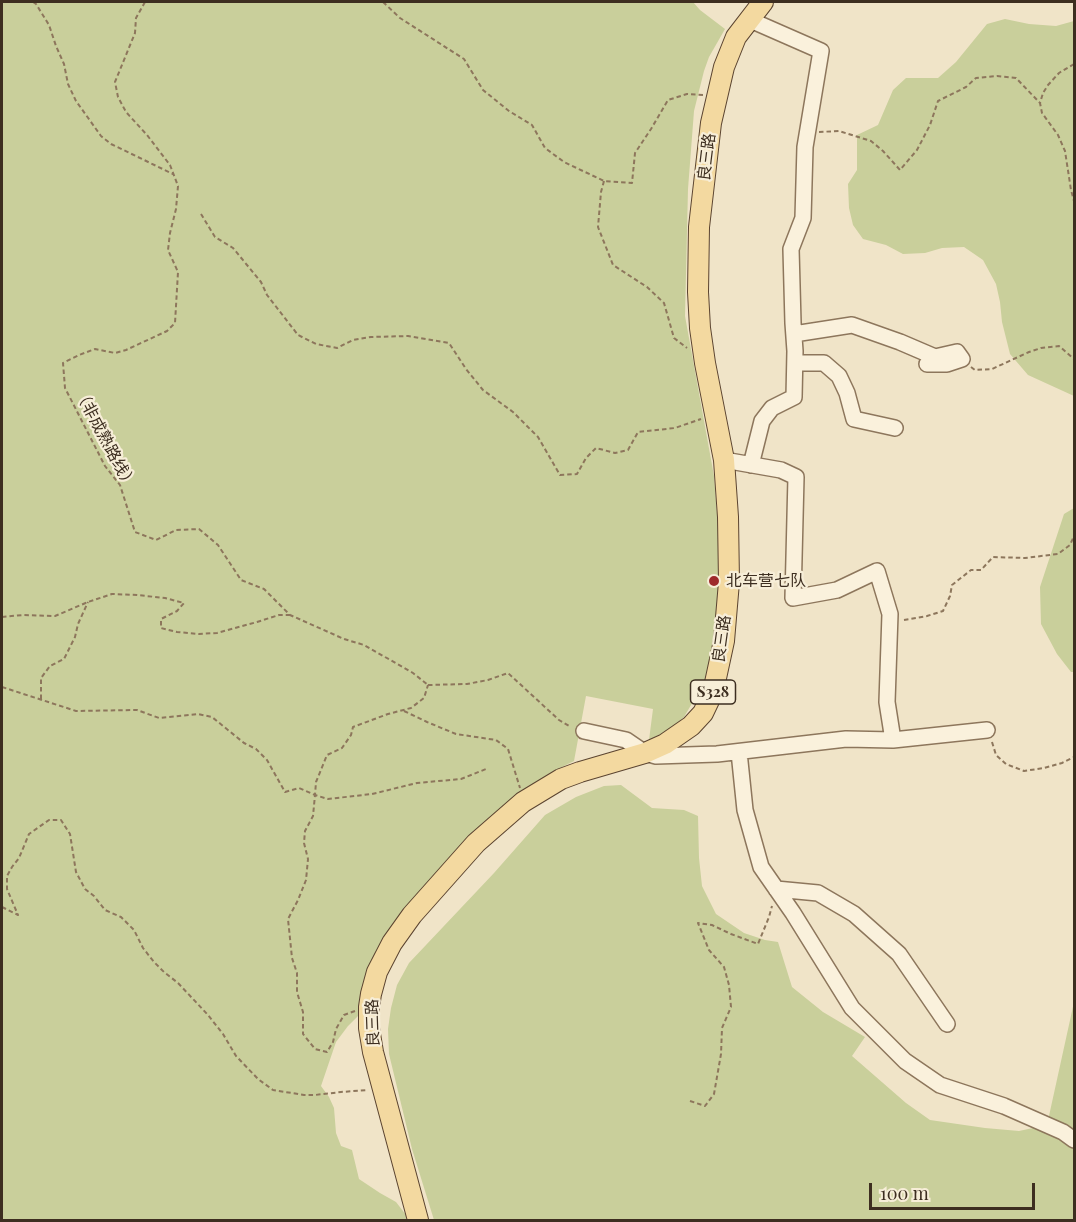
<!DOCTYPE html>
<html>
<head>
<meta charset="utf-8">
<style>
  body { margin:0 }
  #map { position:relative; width:1076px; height:1222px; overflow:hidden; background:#f0e4c8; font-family:"Playfair Display",serif }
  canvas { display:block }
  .frame { position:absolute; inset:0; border:3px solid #3d2e20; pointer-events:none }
  .scale { position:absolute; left:869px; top:1183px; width:166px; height:27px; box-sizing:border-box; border:3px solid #3d2e20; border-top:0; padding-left:8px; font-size:18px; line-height:21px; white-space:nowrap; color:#3d2e20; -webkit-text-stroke:4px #f7eed8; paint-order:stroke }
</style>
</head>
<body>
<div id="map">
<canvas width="1076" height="1222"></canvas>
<div class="frame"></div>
<div class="scale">100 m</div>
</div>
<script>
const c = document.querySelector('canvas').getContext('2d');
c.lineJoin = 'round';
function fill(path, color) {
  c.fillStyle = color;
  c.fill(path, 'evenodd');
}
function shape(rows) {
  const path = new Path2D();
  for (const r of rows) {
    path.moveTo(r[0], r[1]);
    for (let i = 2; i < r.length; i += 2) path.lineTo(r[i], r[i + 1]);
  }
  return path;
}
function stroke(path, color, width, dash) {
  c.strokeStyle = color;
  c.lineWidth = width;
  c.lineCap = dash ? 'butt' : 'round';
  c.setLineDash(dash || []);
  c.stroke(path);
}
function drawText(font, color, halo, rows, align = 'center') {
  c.font = font + ' "Playfair Display","Noto Sans SC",serif';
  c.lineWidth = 4.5;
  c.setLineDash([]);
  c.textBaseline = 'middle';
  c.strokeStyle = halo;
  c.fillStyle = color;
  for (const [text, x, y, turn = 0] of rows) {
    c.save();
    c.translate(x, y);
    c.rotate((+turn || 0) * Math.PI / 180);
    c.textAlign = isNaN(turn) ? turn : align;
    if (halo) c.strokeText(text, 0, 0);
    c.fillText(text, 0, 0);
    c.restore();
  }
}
fill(shape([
  [2,2,693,2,700,10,725,29,709,57,704,71,694,111,688,189,685,316,714,476,720,551,720,594,717,628,708,676,684,717,669,730,649,740,653,709,586,696,574,761,554,771,536,783,500,815,363,996,358,1016,348,1026,336,1042,321,1086,329,1097,334,1108,336,1133,341,1146,352,1150,359,1179,380,1193,396,1202,406,1215,407,1220,2,1220],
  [1005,19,1029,24,1056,26,1074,21,1074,396,1028,375,1010,354,1002,322,1000,302,996,284,983,260,964,247,942,248,925,253,903,254,886,245,863,239,853,225,849,208,848,184,857,170,857,135,878,125,893,90,906,78,938,78,956,62,987,24],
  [1074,508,1074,672,1071,672,1057,654,1041,624,1040,587,1064,514],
  [621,785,652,808,684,810,698,816,699,858,702,886,716,914,744,933,765,940,778,942,792,987,823,1012,865,1037,852,1056,906,1103,930,1120,985,1128,1019,1131,1047,1125,1074,1002,1074,1220,434,1220,412,1149,389,1054,388,1029,391,1008,397,985,409,963,494,873,545,815,576,797,604,786]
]), '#c9cf9b');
const minor = shape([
  [748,19,821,51,805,147,803,218,791,249,793,323,795,351,794,397,772,408,762,421,751,465],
  [794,334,852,325,900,342,935,357,957,352,962,359,947,364,927,364],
  [795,363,824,363,839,376,847,393,854,419,895,428],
  [584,731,626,740,645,753,656,756,717,754,846,739,893,740,887,702,890,614,877,571,837,590,793,598,796,477,781,470,724,460],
  [893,740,987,730],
  [739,752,745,810,761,867,793,913,852,1008,905,1061,940,1085,1004,1106,1063,1132,1074,1140],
  [776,889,818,893,854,914,899,954,947,1024]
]);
const major = shape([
  [418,1220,373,1052,369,1028,369,1007,371,994,377,972,392,943,412,915,476,843,523,802,561,779,580,772,645,753,665,744,691,726,703,713,713,692,724,641,729,582,728,517,724,460,705,363,700,328,698,292,699,227,711,123,724,67,736,37,763,2]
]);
stroke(minor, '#8d765c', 18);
stroke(major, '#5b4430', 22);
stroke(shape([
  [33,2,36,4,49,25,56,46,64,64,68,84,76,101,101,136,111,144,173,174],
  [145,2,136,18,135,33,115,82,118,97,126,112,147,135,170,165,178,186,176,209,170,233,168,250,178,272,175,323,167,331,126,350,115,353,95,349,79,355,63,363,65,388,105,466,120,485,135,532,156,540,176,530,199,529,218,545,241,580,264,589,290,615,344,639,364,645,413,673,428,685],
  [383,2,400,18,464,59,483,90,509,111,532,125,545,148,564,162,604,181,632,183,635,153,651,129,668,100,687,94,703,95],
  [1074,64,1059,73,1048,85,1043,93,1040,103,1042,113,1058,135,1065,151,1071,190,1074,201],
  [819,132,839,131,871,141,883,151,900,170,917,150,930,125,938,101,966,87,976,78,997,76,1016,78,1040,103],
  [604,181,601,192,598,227,613,265,647,287,664,303,674,338,687,348],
  [201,214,215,237,233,248,261,282,267,295,298,335,316,344,337,348,353,340,371,337,408,336,449,343,466,369,483,390,513,412,538,437,560,475,577,474,586,458,596,448,615,453,628,450,638,432,675,428,701,419],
  [971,367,975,370,992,369,1029,352,1041,348,1059,346,1074,359],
  [2,617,23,615,55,616,88,602,112,594,137,595,165,598,184,603,177,611,161,619,161,628,177,632,199,634,217,633,257,622,279,615,290,615],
  [904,620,927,616,943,611,950,596,952,585,971,570,981,570,993,557,1025,558,1058,554,1070,545,1074,536],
  [428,685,467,684,488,680,508,673,559,720,571,727],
  [2,687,76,711,137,710,159,718,198,714,212,717,244,743,256,749,267,760,285,792,299,788,315,795,316,782,327,755,342,748,351,735,353,727,388,714,411,708,424,698,428,685],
  [41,699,41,678,50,666,64,659,75,637,78,624,88,602],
  [404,711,427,722,456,734,496,740,508,749,520,788],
  [992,742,996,755,1006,764,1024,771,1044,768,1062,763,1074,757],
  [2,907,18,915,7,889,7,876,12,867,19,858,29,834,49,820,61,820,70,834,76,872,85,889,94,896,105,910,121,917,134,930,143,948,154,962,164,972,178,983,208,1015,223,1034,236,1056,258,1079,273,1090,304,1095,315,1095,341,1092,368,1090],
  [355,1011,344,1015,336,1029,333,1042,327,1052,315,1049,303,1034,303,1012,297,992,297,973,292,958,288,919,298,900,306,880,308,859,304,843,305,831,313,816,315,795,328,799,372,794,417,783,461,779,486,769],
  [690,1101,705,1106,714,1094,721,1054,722,1028,731,1007,729,985,724,967,709,950,698,923,712,925,731,934,758,944,769,917,772,906]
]), '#8d765c', 2, [4.5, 3]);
stroke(minor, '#faf1dc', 15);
stroke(major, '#f3d9a0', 20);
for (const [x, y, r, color] of [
  [714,581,6,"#9e2a2b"]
]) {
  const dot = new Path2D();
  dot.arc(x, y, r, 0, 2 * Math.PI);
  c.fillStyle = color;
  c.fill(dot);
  stroke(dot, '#f7eed8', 2);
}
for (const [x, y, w] of [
  [713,692,45]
]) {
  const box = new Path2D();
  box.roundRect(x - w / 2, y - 12, w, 24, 4.5);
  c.fillStyle = '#f7eed8';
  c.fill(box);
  stroke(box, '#3d2e20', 1.5);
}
drawText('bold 15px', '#3d2e20', null, [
  ["S328",713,692]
]);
drawText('16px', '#3d2e20', '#f7eed8', [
  ["良三路",707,157,-83],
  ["（非成熟路线）",105,439,62],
  ["良三路",722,639,-82],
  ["良三路",373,1023,-92]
]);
drawText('16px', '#3d2e20', '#f7eed8', [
  ["北车营七队",726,581]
], 'left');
</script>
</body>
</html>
